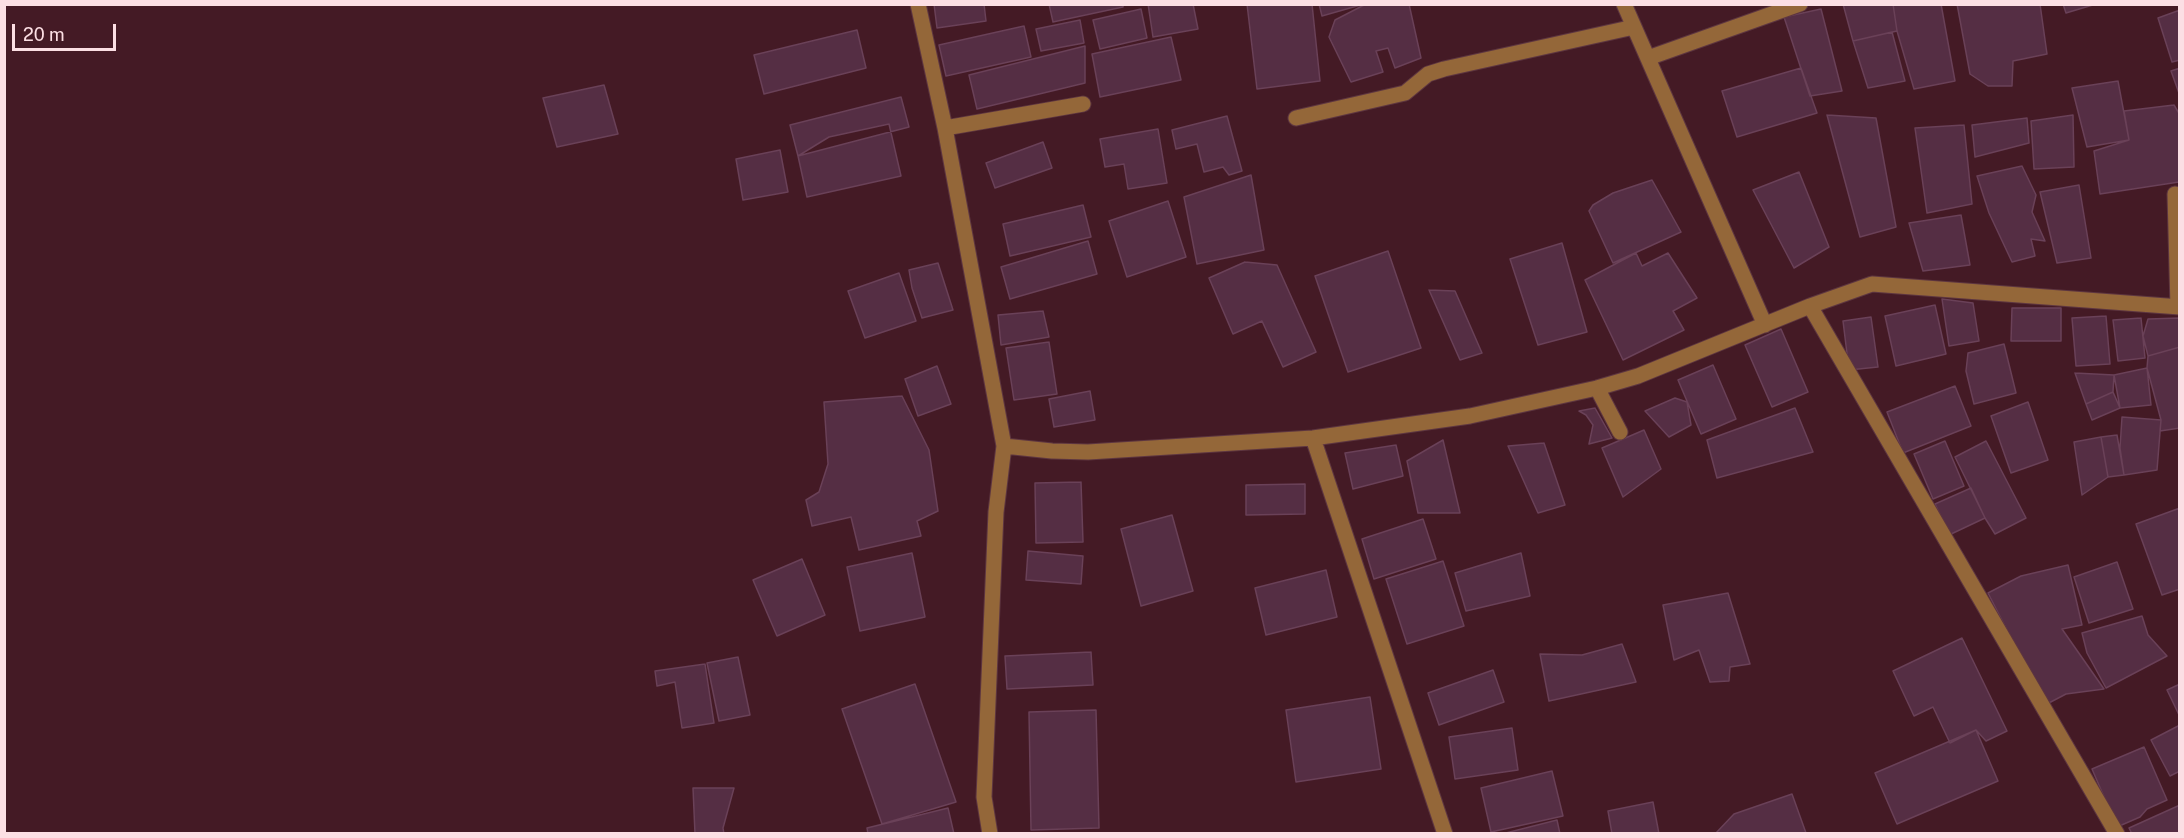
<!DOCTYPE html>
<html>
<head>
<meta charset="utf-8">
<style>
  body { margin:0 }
  #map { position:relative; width:2184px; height:838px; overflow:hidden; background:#441a25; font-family:"Public Sans",sans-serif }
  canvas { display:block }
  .frame { position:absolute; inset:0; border:6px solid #fcdfe4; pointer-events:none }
  .scale { position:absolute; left:12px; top:24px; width:104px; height:27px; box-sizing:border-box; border:3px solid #fcdfe4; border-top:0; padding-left:8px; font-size:18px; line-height:21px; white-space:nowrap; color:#fcdfe4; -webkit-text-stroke:4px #441a25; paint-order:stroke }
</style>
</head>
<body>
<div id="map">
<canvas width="2184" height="838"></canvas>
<div class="frame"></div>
<div class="scale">20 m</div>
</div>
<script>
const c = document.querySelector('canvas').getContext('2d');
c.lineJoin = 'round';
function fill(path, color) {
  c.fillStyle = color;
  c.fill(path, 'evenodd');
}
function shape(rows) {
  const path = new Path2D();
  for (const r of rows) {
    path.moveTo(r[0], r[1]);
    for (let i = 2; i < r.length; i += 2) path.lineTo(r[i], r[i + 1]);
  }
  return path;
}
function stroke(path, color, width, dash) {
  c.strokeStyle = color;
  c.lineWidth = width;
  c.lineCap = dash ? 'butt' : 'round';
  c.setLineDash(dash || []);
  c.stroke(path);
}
const building = shape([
  [934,4,984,4,986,21,937,28,934,4],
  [1049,4,1123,4,1123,7,1053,22,1049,4],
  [1193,4,1198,29,1153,37,1148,4,1193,4],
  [1247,4,1312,4,1320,81,1257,89,1247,4],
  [1319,4,1364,4,1322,16,1319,4],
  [1366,4,1409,4,1421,58,1395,68,1388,48,1376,51,1383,72,1351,82,1329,37,1335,20,1366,4],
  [1843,4,1893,4,1897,31,1853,41,1843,4],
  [1893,4,1941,4,1955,81,1914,89,1897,31,1893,4],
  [1957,4,2040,4,2047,54,2013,61,2012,86,1988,86,1970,74,1957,4],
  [2063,4,2096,4,2066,13,2063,4],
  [1141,9,1147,38,1100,49,1093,20,1141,9],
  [1821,9,1842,91,1810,96,1784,17,1821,9],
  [2180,10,2180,60,2172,62,2158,18,2180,10],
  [1080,20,1084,43,1041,51,1036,29,1080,20],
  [1024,26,1031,57,946,76,939,45,1024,26],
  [857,30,866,68,764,94,754,55,857,30],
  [1892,32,1905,81,1868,88,1853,41,1892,32],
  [1171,37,1181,80,1100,97,1092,54,1171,37],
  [1085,46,1085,83,977,109,969,75,1085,46],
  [1801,68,1817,113,1737,137,1722,91,1801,68],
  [2180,68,2180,96,2171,71,2180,68],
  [2118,81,2129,140,2087,147,2072,88,2118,81],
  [604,85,618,134,557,147,543,98,604,85],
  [901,97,909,127,798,156,790,125,901,97],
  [2174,105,2180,115,2179,182,2100,194,2094,151,2129,140,2124,111,2174,105],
  [1827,115,1876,118,1896,227,1860,237,1827,115],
  [2073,115,2074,167,2034,169,2031,121,2073,115],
  [1227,116,1242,171,1229,175,1223,167,1204,172,1197,144,1176,149,1172,130,1227,116],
  [2027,118,2029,143,1975,157,1972,125,2027,118],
  [889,124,901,176,807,197,798,156,829,137,889,124],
  [1964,125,1972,204,1927,213,1915,128,1964,125],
  [1158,129,1167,183,1128,189,1124,164,1105,167,1100,139,1158,129],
  [1043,142,1052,168,995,188,986,163,1043,142],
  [780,150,788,192,743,200,736,159,780,150],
  [2022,166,2036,195,2032,212,2045,241,2031,239,2035,256,2012,262,1989,213,1977,176,2022,166],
  [1799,172,1829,247,1794,268,1753,190,1799,172],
  [1251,175,1264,250,1197,264,1184,197,1251,175],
  [1652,180,1681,232,1613,263,1589,211,1593,205,1613,193,1652,180],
  [2079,185,2091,258,2057,263,2040,192,2079,185],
  [1168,201,1186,257,1127,277,1109,221,1168,201],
  [1083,205,1091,237,1010,256,1003,224,1083,205],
  [1961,215,1970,265,1923,271,1909,223,1961,215],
  [1088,241,1097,274,1010,299,1001,267,1088,241],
  [1562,243,1587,332,1538,345,1510,259,1562,243],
  [1388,251,1421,348,1348,372,1315,276,1388,251],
  [1636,253,1642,266,1668,253,1697,298,1673,311,1684,330,1623,360,1585,280,1636,253],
  [1245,262,1277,265,1316,352,1283,367,1262,321,1233,334,1209,278,1245,262],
  [938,263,953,310,922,318,912,288,909,270,938,263],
  [899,273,916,321,865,338,848,291,899,273],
  [1429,290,1455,291,1482,353,1460,360,1429,290],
  [1942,299,1973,303,1979,341,1949,346,1942,299],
  [1935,305,1946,354,1896,366,1885,316,1935,305],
  [2012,308,2061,308,2061,341,2011,341,2012,308],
  [1043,311,1049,337,1001,345,998,315,1043,311],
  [2106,316,2110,364,2076,366,2072,318,2106,316],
  [1871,317,1878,367,1849,370,1843,321,1871,317],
  [2141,318,2145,358,2118,361,2113,320,2141,318],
  [2180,318,2180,347,2148,356,2143,336,2148,319,2180,318],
  [1781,329,1808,392,1772,407,1745,345,1781,329],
  [1049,342,1057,394,1014,400,1006,348,1049,342],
  [2004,344,2016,393,1974,404,1966,371,1968,353,2004,344],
  [2180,347,2180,428,2160,431,2161,420,2147,368,2148,356,2180,347],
  [1713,365,1736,419,1701,434,1678,380,1713,365],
  [937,366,951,404,918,416,905,379,937,366],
  [2147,368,2151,405,2120,408,2114,375,2147,368],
  [2075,373,2114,375,2113,392,2086,404,2075,373],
  [1955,386,1971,426,1903,453,1887,412,1955,386],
  [1090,391,1095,420,1054,427,1049,399,1090,391],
  [2113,392,2120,408,2092,420,2086,404,2113,392],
  [902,396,929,450,938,511,917,521,921,536,859,550,851,517,812,526,806,500,819,492,828,464,824,402,902,396],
  [1675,398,1687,402,1691,425,1669,437,1645,411,1675,398],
  [2028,402,2048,460,2011,473,1991,416,2028,402],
  [1595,408,1612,438,1589,444,1593,425,1586,415,1579,411,1595,408],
  [1795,408,1813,452,1717,478,1707,440,1795,408],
  [2122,417,2161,420,2157,470,2124,475,2120,448,2122,417],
  [1644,430,1661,469,1623,497,1602,448,1644,430],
  [2117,435,2124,475,2108,477,2101,437,2117,435],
  [2101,437,2108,477,2082,495,2074,442,2101,437],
  [1443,440,1460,513,1418,513,1407,461,1443,440],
  [1945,441,1964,486,1933,499,1914,454,1945,441],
  [1986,441,2026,518,1995,534,1985,518,1955,457,1986,441],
  [1544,443,1565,505,1538,513,1508,446,1544,443],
  [1396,445,1403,476,1353,489,1345,453,1396,445],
  [1081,482,1083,542,1036,543,1035,483,1081,482],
  [1305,484,1305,514,1246,515,1246,485,1305,484],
  [1971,488,1985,518,1949,535,1935,504,1971,488],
  [2180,508,2180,589,2162,595,2136,524,2180,508],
  [1172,515,1193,591,1141,606,1121,529,1172,515],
  [1423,519,1436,559,1374,579,1362,539,1423,519],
  [1028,551,1083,556,1081,584,1026,580,1028,551],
  [912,553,925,617,860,631,847,567,912,553],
  [1521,553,1530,596,1466,611,1455,573,1521,553],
  [802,559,825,615,777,636,753,580,802,559],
  [1443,561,1464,626,1407,644,1386,579,1443,561],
  [2117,562,2133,609,2089,623,2074,577,2117,562],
  [2068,565,2082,625,2062,629,2104,689,2066,694,2045,705,1988,593,2021,576,2068,565],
  [1326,570,1337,617,1266,635,1255,588,1326,570],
  [1728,593,1750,664,1730,667,1729,681,1710,682,1699,650,1674,660,1663,605,1728,593],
  [2142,616,2148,635,2167,656,2106,688,2087,653,2082,633,2142,616],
  [1962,638,2007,731,1986,741,1976,730,1950,743,1933,707,1914,716,1893,671,1962,638],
  [1622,644,1636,682,1549,701,1540,654,1582,655,1622,644],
  [1091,652,1093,685,1007,689,1005,656,1091,652],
  [738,657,750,715,719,721,707,663,738,657],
  [705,664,714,723,682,728,675,682,657,686,655,671,705,664],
  [1493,670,1504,702,1439,725,1428,693,1493,670],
  [915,684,956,802,882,824,842,709,915,684],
  [2180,684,2180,717,2167,690,2180,684],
  [1370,697,1381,769,1296,782,1286,710,1370,697],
  [1096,710,1099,828,1031,830,1029,712,1096,710],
  [2180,725,2180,771,2170,776,2151,740,2180,725],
  [1512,728,1518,770,1455,779,1449,737,1512,728],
  [1976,730,1998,781,1897,824,1875,773,1976,730],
  [2144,747,2167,800,2147,809,2140,817,2117,827,2092,769,2144,747],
  [1552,771,1563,816,1491,832,1481,788,1552,771],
  [693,788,734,788,723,828,724,834,695,834,693,788],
  [1792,794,1806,833,1715,834,1734,814,1792,794],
  [1653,802,1659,834,1612,834,1608,811,1653,802],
  [2180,805,2180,834,2132,834,2129,828,2180,805],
  [948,808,954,834,868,834,867,828,948,808],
  [1557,820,1560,834,1502,834,1557,820]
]);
fill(building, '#552e44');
stroke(building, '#6a4158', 1.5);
const minor = shape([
  [918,4,945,128,1004,446,996,512,984,797,990,834],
  [1624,4,1765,325],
  [1648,58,1800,4],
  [1296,118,1405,93,1428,74,1444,69,1634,27],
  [945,128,1083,104],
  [2175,194,2178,307],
  [1810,306,2117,834],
  [1597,388,1620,432],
  [1313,438,1445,834],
  [1004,446,1052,451,1088,452,1313,438,1470,416,1597,388,1638,376,1810,306,1872,284,2180,307]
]);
stroke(minor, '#5e3640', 17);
stroke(minor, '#946739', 15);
</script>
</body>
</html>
